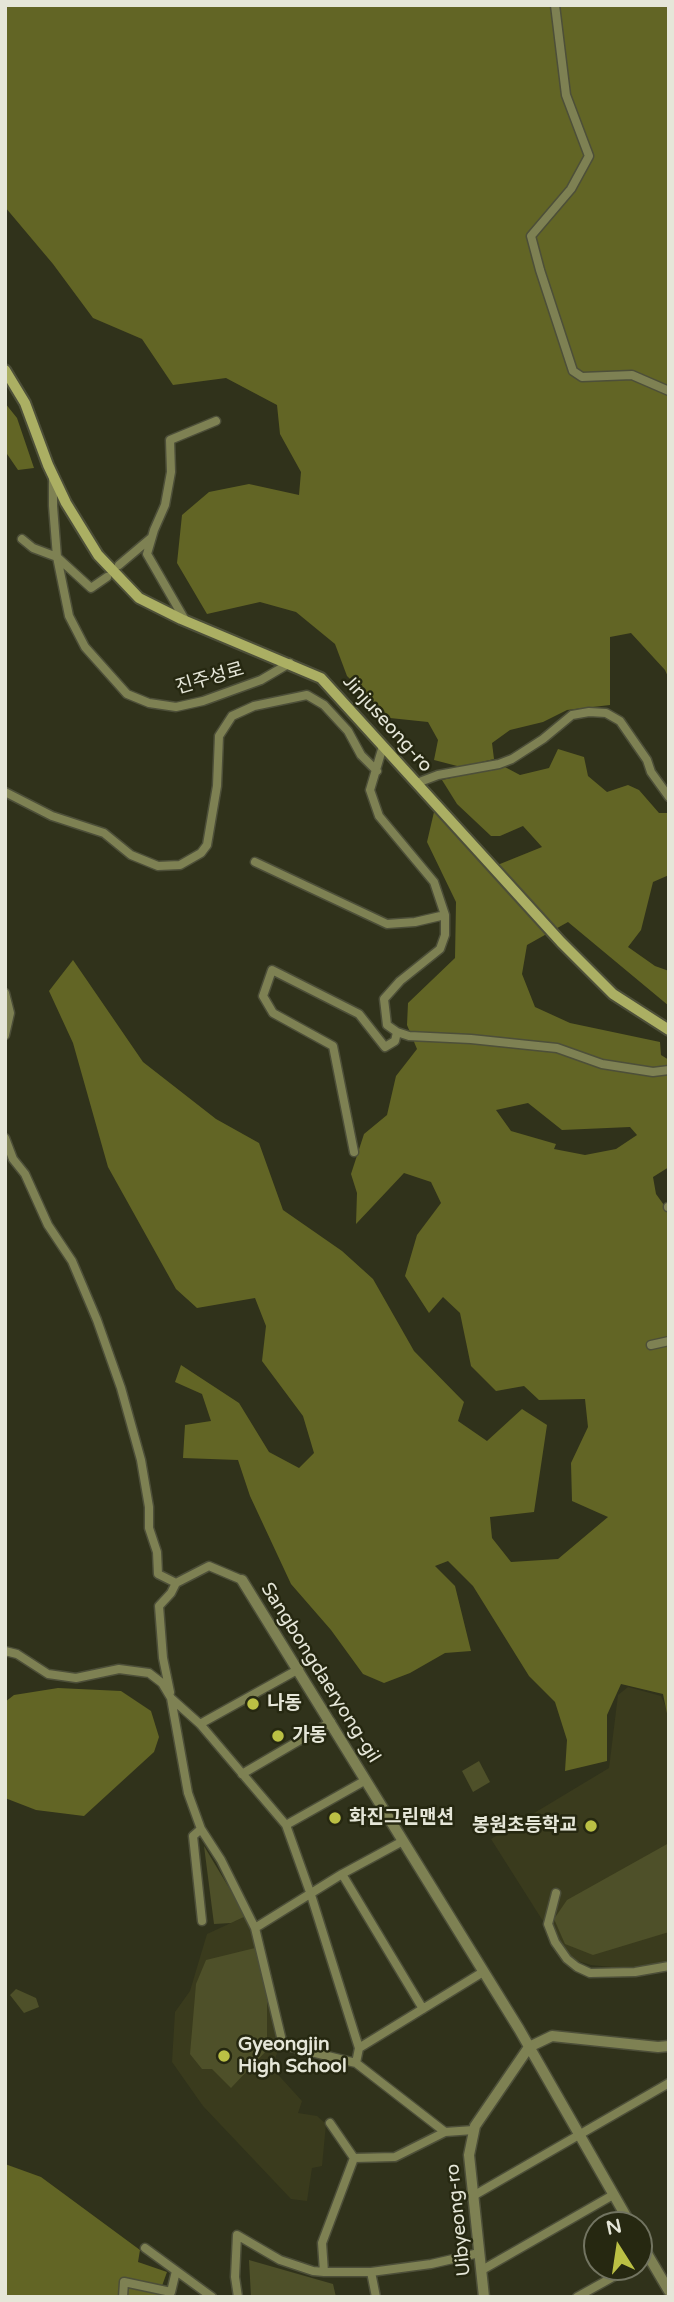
<!DOCTYPE html>
<html>
<head>
<meta charset="utf-8">
<style>
  body { margin:0 }
  #map { position:relative; width:674px; height:2302px; overflow:hidden; background:#30321b; font-family:"Varela Round",sans-serif }
  canvas { display:block }
  .frame { position:absolute; inset:0; border:7px solid #e5e6d8; pointer-events:none }
  .north { position:absolute; left:583px; top:2211px; width:70px; height:70px; box-sizing:border-box; background:#262811; border:2px solid #727461; border-radius:50%; rotate:348deg; font-size:19px; font-weight:700; line-height:28px; text-align:center; color:#e5e6d8 }
  .north::after { content:''; display:block; margin:auto; width:24px; height:32px; background:#bbc044; clip-path:polygon(50% 0,100% 100%,50% 72%,0 100%) }
</style>
</head>
<body>
<div id="map">
<canvas width="674" height="2302"></canvas>
<div class="frame"></div>
<div class="north">N</div>
</div>
<script>
const c = document.querySelector('canvas').getContext('2d');
c.lineJoin = 'round';
function fill(path, color) {
  c.fillStyle = color;
  c.fill(path, 'evenodd');
}
function shape(rows) {
  const path = new Path2D();
  for (const r of rows) {
    path.moveTo(r[0], r[1]);
    for (let i = 2; i < r.length; i += 2) path.lineTo(r[i], r[i + 1]);
  }
  return path;
}
function stroke(path, color, width, dash) {
  c.strokeStyle = color;
  c.lineWidth = width;
  c.lineCap = dash ? 'butt' : 'round';
  c.setLineDash(dash || []);
  c.stroke(path);
}
function drawText(font, color, halo, rows, align = 'center') {
  c.font = font + ' "Varela Round","Noto Sans KR",sans-serif';
  c.lineWidth = 5;
  c.setLineDash([]);
  c.textBaseline = 'middle';
  c.strokeStyle = halo;
  c.fillStyle = color;
  for (const [text, x, y, turn = 0] of rows) {
    c.save();
    c.translate(x, y);
    c.rotate((+turn || 0) * Math.PI / 180);
    c.textAlign = isNaN(turn) ? turn : align;
    if (halo) c.strokeText(text, 0, 0);
    c.fillText(text, 0, 0);
    c.restore();
  }
}
fill(shape([
  [628,1687,661,1696,669,1714,669,1962,632,1969,591,1965,571,1959,541,1918,491,1839,609,1768,618,1695],
  [246,1916,266,1983,278,2050,272,2068,302,2101,298,2113,317,2116,326,2124,322,2166,312,2168,307,2201,291,2199,203,2106,172,2062,175,2012,190,1991,207,1934]
]), '#3a3b1d');
fill(shape([
  [479,1761,490,1782,473,1792,462,1771],
  [669,1843,669,1932,593,1955,565,1944,554,1919,567,1900],
  [204,1846,246,1916,231,1923,214,1924],
  [255,1948,267,1996,267,2050,231,2088,212,2069,202,2069,190,2054,196,1984,206,1960],
  [16,1989,36,1998,39,2007,24,2013,10,1995],
  [249,2260,333,2284,336,2297,251,2297]
]), '#4e5029');
fill(shape([
  [5,5,669,5,669,679,665,670,631,633,610,637,610,705,567,710,543,722,510,730,492,743,494,759,461,767,434,760,438,740,428,722,390,718,347,676,335,644,296,612,260,602,207,614,177,563,182,515,209,492,249,484,299,495,301,472,280,434,277,405,226,378,173,385,142,339,93,318,53,264,5,207],
  [5,403,17,418,34,468,18,470,5,451],
  [558,749,584,757,588,776,607,792,628,785,639,790,659,813,669,813,669,875,653,882,641,930,628,947,655,966,669,971,669,1006,568,922,527,945,522,974,535,1007,570,1023,660,1042,661,1055,669,1060,669,1167,653,1177,656,1194,669,1212,669,1723,663,1694,621,1684,607,1715,607,1761,565,1771,567,1740,555,1702,529,1676,473,1586,448,1561,435,1566,455,1586,471,1651,445,1653,410,1673,384,1683,363,1674,331,1630,291,1584,250,1496,238,1460,183,1458,185,1425,211,1421,202,1394,175,1382,181,1365,239,1403,269,1452,299,1468,314,1453,303,1416,262,1361,266,1326,255,1298,197,1308,176,1289,108,1167,73,1043,49,991,73,960,143,1062,216,1119,259,1143,283,1210,342,1251,373,1279,414,1351,464,1402,458,1421,487,1441,522,1409,547,1425,534,1512,490,1517,492,1538,511,1562,558,1559,608,1517,572,1501,571,1463,588,1427,585,1399,539,1400,524,1386,496,1391,471,1366,460,1313,443,1297,429,1313,405,1276,417,1235,441,1203,431,1182,404,1173,356,1224,357,1193,351,1174,364,1134,387,1115,396,1076,417,1049,407,1025,408,1003,455,958,456,902,427,842,434,812,495,866,542,847,523,826,500,836,491,836,457,804,442,780,503,766,520,775,549,768],
  [528,1103,562,1130,630,1127,637,1135,616,1149,585,1155,554,1149,556,1144,511,1131,496,1110],
  [58,1688,121,1691,151,1711,159,1737,154,1752,84,1816,36,1810,5,1798,5,1702,14,1695],
  [5,2164,41,2177,140,2250,138,2262,167,2272,158,2297,5,2297]
]), '#626525');
const minor = shape([
  [555,5,566,95,589,156,571,189,531,236,540,270,573,371,582,377,632,375,669,391],
  [53,479,53,506,57,557,69,616,85,647,127,694,149,703,176,707,203,701,261,680,290,663],
  [22,539,33,548,57,557,91,588,107,577],
  [119,565,151,538],
  [185,620,147,554,154,530,165,505,171,472,170,440,216,421],
  [383,746,370,790,379,816,434,882,445,915,445,935,440,949,400,981,384,999,387,1025,397,1032,409,1036,471,1039,557,1048,602,1064,653,1072,669,1070],
  [417,783,438,775,499,764,512,759,543,739,572,715,589,712,606,713,620,721,647,760,651,772,669,797],
  [5,792,52,816,104,833,131,855,158,866,180,865,201,853,207,845,217,786,219,736,232,716,254,706,307,695,324,705,348,731,361,755,377,771],
  [255,862,387,924,415,922,445,915],
  [5,993,10,1013,5,1035],
  [5,1138,13,1159,25,1174,48,1225,72,1261,97,1320,121,1388,141,1460,149,1507,149,1528,157,1552,158,1574,176,1583,209,1566,242,1580],
  [354,1152,333,1046,273,1013,263,996,272,970,359,1014,385,1047,395,1041,397,1032],
  [668,1207,669,1207],
  [651,1345,669,1341],
  [5,1651,17,1654,48,1674,76,1678,119,1669,149,1673,162,1683,171,1698,188,1793,201,1829,221,1860,255,1928,283,2045,356,2063,445,2132,474,2130],
  [170,1692,163,1658,159,1606,171,1593,176,1583],
  [172,1699,200,1724,286,1825,311,1895,359,2048,356,2063],
  [200,1724,299,1669],
  [242,1774,331,1722],
  [286,1825,366,1780],
  [201,1829,193,1836,202,1921],
  [342,1874,423,2009],
  [556,1893,548,1924,555,1942,567,1959,577,1967,590,1973,635,1972,669,1966],
  [255,1928,342,1874,403,1841],
  [359,2048,483,1972],
  [330,2123,354,2158,395,2157,445,2132],
  [473,2196,669,2083],
  [145,2248,212,2297],
  [482,2270,613,2195],
  [324,2272,322,2243,354,2158],
  [371,2272,376,2297],
  [123,2297,124,2282,171,2292,176,2271],
  [238,2297,235,2277,237,2235,280,2260,313,2271,324,2272,371,2272,431,2264,479,2253],
  [577,2297,631,2267]
]);
const tertiary = shape([
  [242,1580,519,2029,631,2225],
  [639,2240,669,2291],
  [484,2297,469,2155,475,2126,529,2047,552,2036,658,2047,669,2046]
]);
const secondary = shape([
  [5,370,25,403,48,465,66,503,98,555,139,598,181,619,321,678,561,942,613,994,669,1030]
]);
stroke(minor, '#4d4f39', 11);
stroke(tertiary, '#4d4f39', 13);
stroke(secondary, '#4d4f39', 14);
stroke(minor, '#7e8153', 8);
stroke(tertiary, '#7e8153', 10);
stroke(secondary, '#abaf63', 10);
for (const [x, y, r, color] of [
  [253,1704,7,"#bbc044"],
  [278,1736,7,"#bbc044"],
  [335,1818,7,"#bbc044"],
  [591,1826,7,"#bbc044"],
  [224,2056,7,"#bbc044"]
]) {
  const dot = new Path2D();
  dot.arc(x, y, r, 0, 2 * Math.PI);
  c.fillStyle = color;
  c.fill(dot);
  stroke(dot, '#262811', 2.5);
}
drawText('19px', '#e5e6d8', '#262811', [
  ["진주성로",210,679,-16],
  ["Jinjuseong-ro",387,724,48],
  ["Sangbongdaeryong-gil",320,1673,58],
  ["Uibyeong-ro",459,2220,-96]
]);
drawText('bold 19px', '#e5e6d8', '#262811', [
  ["나동",267,1704],
  ["가동",292,1736],
  ["화진그린맨션",349,1818],
  ["봉원초등학교",577,1826,"right"],
  ["Gyeongjin",238,2045],
  ["High School",238,2067]
], 'left');
</script>
</body>
</html>
